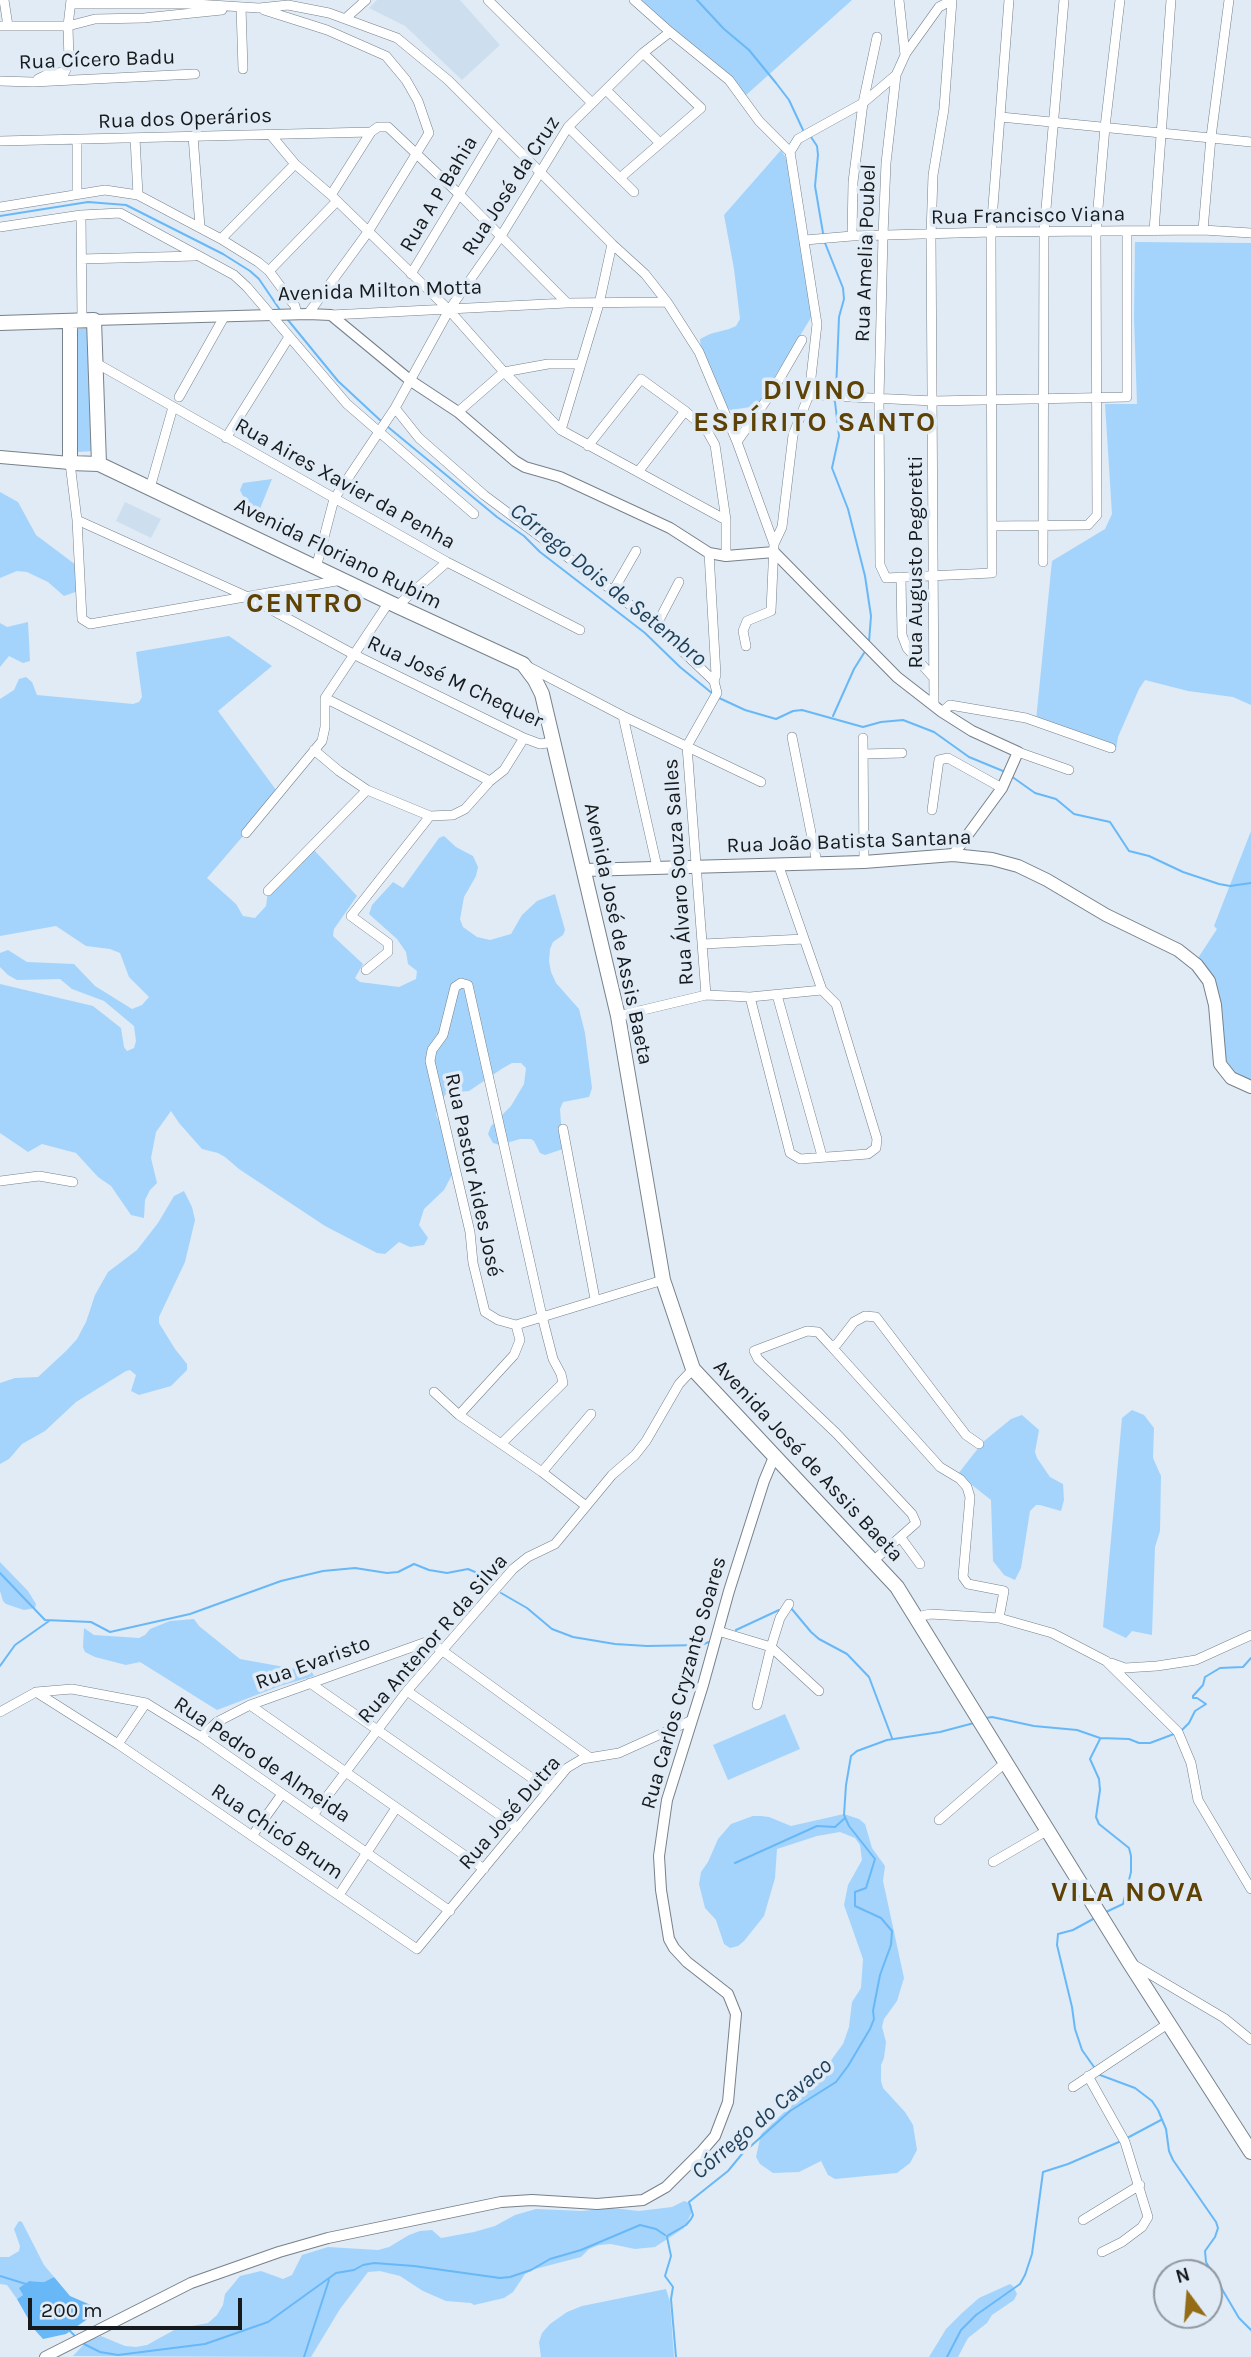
<!DOCTYPE html>
<html>
<head>
<meta charset="utf-8">
<style>
  body { margin:0 }
  #map { position:relative; width:1251px; height:2357px; overflow:hidden; background:#e0ebf5; font-family:Karla,sans-serif }
  canvas { display:block }
  .north { position:absolute; left:1153px; top:2259px; width:70px; height:70px; box-sizing:border-box; background:#e0ebf5; border:2px solid #8f979f; border-radius:50%; rotate:344deg; font-size:19px; font-weight:700; line-height:28px; text-align:center; color:#161a1d }
  .north::after { content:''; display:block; margin:auto; width:24px; height:32px; background:#946c16; clip-path:polygon(50% 0,100% 100%,50% 72%,0 100%) }
  .scale { position:absolute; left:28px; top:2298px; width:214px; height:32px; box-sizing:border-box; border:4px solid #161a1d; border-top:0; padding-left:9px; font-size:21px; line-height:24px; white-space:nowrap; color:#161a1d; -webkit-text-stroke:5px #e0ebf5; paint-order:stroke }
</style>
</head>
<body>
<div id="map">
<canvas width="1251" height="2357"></canvas>
<div class="north">N</div>
<div class="scale">200 m</div>
</div>
<script>
const c = document.querySelector('canvas').getContext('2d');
c.lineJoin = 'round';
function fill(path, color) {
  c.fillStyle = color;
  c.fill(path, 'evenodd');
}
function shape(rows) {
  const path = new Path2D();
  for (const r of rows) {
    path.moveTo(r[0], r[1]);
    for (let i = 2; i < r.length; i += 2) path.lineTo(r[i], r[i + 1]);
  }
  return path;
}
function stroke(path, color, width, dash) {
  c.strokeStyle = color;
  c.lineWidth = width;
  c.lineCap = dash ? 'butt' : 'round';
  c.setLineDash(dash || []);
  c.stroke(path);
}
function drawText(font, color, halo, rows, align = 'center') {
  c.font = font + ' Karla,sans-serif';
  c.lineWidth = 7;
  c.setLineDash([]);
  c.textBaseline = 'middle';
  c.strokeStyle = halo;
  c.fillStyle = color;
  for (const [text, x, y, turn = 0] of rows) {
    c.save();
    c.translate(x, y);
    c.rotate((+turn || 0) * Math.PI / 180);
    c.textAlign = isNaN(turn) ? turn : align;
    if (halo) c.strokeText(text, 0, 0);
    c.fillText(text, 0, 0);
    c.restore();
  }
}
fill(shape([
  [377,0,460,0,500,45,462,80,405,26,369,8],
  [125,502,161,519,151,538,116,521]
]), '#cddfee');
fill(shape([
  [633,0,852,0,745,96],
  [781,150,790,164,812,316,757,406,731,410,727,408,701,349,700,339,710,334,729,329,736,326,740,319,734,269,724,215],
  [1135,242,1251,243,1251,705,1233,697,1188,691,1145,680,1139,689,1118,737,1116,750,1036,720,1052,561,1105,529,1112,514,1105,404,1137,404,1134,318],
  [75,329,91,329,95,451,78,452],
  [272,479,255,521,240,490,243,483],
  [0,492,18,502,36,535,76,565,78,591,64,596,48,582,27,572,17,571,0,578],
  [28,622,30,661,23,663,9,656,0,667,0,623,7,627],
  [229,636,272,666,218,711,279,794,207,878,236,904,243,916,255,918,266,906,268,891,314,850,357,896,334,929,333,936,363,964,355,978,360,982,399,987,416,979,417,971,408,964,406,952,397,939,369,914,372,905,393,882,403,888,439,838,444,836,456,847,473,856,478,867,476,876,464,897,460,919,463,927,477,937,490,940,511,934,522,915,537,901,555,894,565,930,563,935,553,942,550,949,549,961,551,972,556,983,579,1009,585,1033,592,1088,589,1097,563,1102,560,1109,563,1149,545,1155,540,1153,534,1141,531,1139,520,1139,500,1145,493,1143,488,1134,491,1126,511,1106,524,1084,526,1068,521,1063,512,1063,503,1068,469,1091,447,1093,439,1102,436,1115,440,1123,453,1173,444,1190,424,1209,419,1225,428,1238,424,1245,410,1247,399,1242,385,1254,377,1253,325,1226,239,1169,225,1157,218,1153,202,1149,179,1123,171,1111,156,1132,151,1158,157,1183,150,1190,145,1200,144,1218,131,1215,111,1186,98,1177,76,1153,42,1144,28,1152,0,1133,0,984,93,1006,121,1028,124,1047,127,1051,134,1048,136,1041,134,1026,104,1001,72,989,60,979,17,980,8,975,0,967,0,953,8,950,27,962,74,964,95,986,132,1009,142,1005,149,997,129,977,120,953,110,949,86,946,56,926,0,936,0,699,14,690,19,679,26,677,32,682,37,695,133,704,139,702,142,697,136,652],
  [1251,831,1251,1087,1243,1085,1224,1062,1218,990,1210,972,1198,958,1217,929,1214,926],
  [184,1191,192,1207,195,1220,185,1262,159,1317,159,1323,175,1349,187,1364,187,1370,171,1386,139,1395,131,1391,136,1375,130,1370,126,1371,76,1402,45,1431,22,1444,9,1459,0,1464,0,1383,15,1378,38,1377,66,1351,77,1339,86,1322,95,1295,108,1272,137,1250,158,1223,174,1196],
  [1132,1410,1144,1415,1154,1428,1153,1458,1161,1476,1160,1531,1155,1547,1152,1635,1132,1631,1126,1638,1103,1627,1122,1418],
  [1022,1415,1039,1430,1035,1452,1037,1458,1050,1477,1063,1484,1064,1500,1061,1511,1040,1505,1036,1505,1030,1511,1021,1568,1015,1580,1004,1575,993,1561,991,1500,958,1474,983,1442,1011,1419],
  [0,1562,28,1591,36,1604,35,1608,24,1610,6,1604,3,1601,0,1591],
  [194,1619,199,1626,240,1659,312,1672,314,1676,280,1686,217,1710,140,1662,126,1665,95,1657,85,1652,83,1647,84,1628,94,1635,139,1638,145,1635,150,1629,170,1621],
  [785,1714,800,1749,728,1780,713,1745],
  [844,1814,859,1819,865,1824,872,1848,885,1866,883,1881,904,1978,897,2001,884,2019,882,2027,886,2042,884,2058,881,2065,881,2081,883,2088,905,2112,913,2125,917,2150,910,2163,897,2173,835,2179,828,2175,821,2161,799,2172,773,2173,760,2164,756,2157,761,2134,813,2085,843,2044,849,2027,852,2002,861,1988,863,1959,844,1905,848,1885,862,1860,860,1845,855,1838,840,1832,817,1836,777,1849,775,1878,764,1916,744,1941,738,1946,730,1948,724,1944,716,1920,705,1908,699,1884,701,1872,708,1862,718,1839,731,1824,753,1816,761,1816,769,1817,791,1826],
  [684,2201,690,2203,692,2206,691,2214,684,2228,655,2247,635,2249,611,2244,599,2245,589,2249,581,2257,535,2269,525,2274,513,2292,504,2298,474,2305,471,2303,446,2301,423,2291,400,2276,380,2271,368,2272,340,2309,311,2357,73,2356,87,2341,101,2336,125,2346,136,2347,147,2345,176,2329,208,2323,217,2315,223,2305,225,2294,240,2276,261,2271,283,2279,292,2275,302,2255,328,2247,378,2250,389,2247,409,2235,420,2231,432,2230,441,2238,474,2232,495,2226,515,2215,536,2209,582,2211,612,2208,639,2211,672,2207],
  [19,2221,22,2222,44,2265,54,2277,44,2282,29,2281,20,2288,23,2295,17,2299,7,2285,0,2284,0,2257,9,2257,19,2251,20,2246,14,2229],
  [1010,2284,1013,2286,1017,2294,1014,2300,992,2315,987,2323,968,2338,958,2357,929,2357,946,2329,962,2313,979,2298],
  [666,2289,670,2302,674,2357,541,2357,539,2342,542,2333,550,2324,567,2312,582,2306]
]), '#a4d4fc');
fill(shape([
  [54,2277,70,2296,93,2306,94,2311,89,2318,66,2334,43,2339,34,2329,17,2299,23,2295,19,2288,29,2281,44,2282]
]), '#68b8f7');
stroke(shape([
  [697,0,724,29,749,50,776,83,789,100,803,130],
  [811,137,817,146,818,155,815,186,823,233],
  [0,216,88,202,126,205,223,254,250,271,259,279,280,310],
  [825,243,843,288,844,299,839,317,836,391],
  [288,320,338,381,381,421],
  [835,402,839,436,832,468,848,509,865,576,871,616,869,642],
  [388,427,497,517,524,536,540,552,645,633,680,667,713,694],
  [717,697,745,710,776,719,793,711,802,710,863,727,881,722,903,720,934,732,969,757,1003,771],
  [833,716,854,669,864,653],
  [1011,776,1035,793,1056,799,1074,814,1110,822,1129,851,1149,856,1183,872,1219,884,1230,886,1251,883],
  [0,1573,45,1620,91,1622,110,1632,190,1614,281,1581,323,1571,355,1568,387,1573,398,1572,414,1564,429,1570,447,1573,468,1569,475,1572,490,1587],
  [501,1593,527,1608,552,1629,573,1637,615,1644,647,1646,701,1645,709,1642],
  [791,1608,811,1632,819,1639,847,1654,869,1677,892,1738],
  [736,1630,779,1610],
  [0,1666,15,1645,49,1621],
  [986,1718,992,1717,1034,1726,1077,1730,1100,1738,1129,1739,1139,1743,1150,1743,1174,1734],
  [1182,1730,1189,1723,1195,1711,1206,1704,1197,1698,1193,1698,1193,1696,1203,1685,1205,1677,1220,1668,1243,1667,1251,1658],
  [1100,1739,1090,1759,1099,1779,1100,1790,1096,1817,1099,1824,1129,1848,1131,1856,1131,1872,1123,1904,1106,1912],
  [735,1863,817,1826,835,1827,845,1818],
  [1094,2067,1082,2050,1075,2029,1072,2007,1057,1945,1058,1934,1073,1930,1095,1918],
  [1100,2075,1135,2088,1152,2101,1158,2110,1166,2129,1169,2151,1173,2160,1216,2222,1218,2228,1215,2237,1205,2251,1206,2262,1239,2318,1251,2330],
  [1129,2137,1161,2120],
  [667,2236,686,2225,691,2219,693,2215,689,2202,728,2171,742,2154,790,2111,836,2082,848,2066,870,2029,874,2019,873,2011,880,1975,891,1945,892,1931,881,1918,855,1906,855,1892,866,1888,875,1859,849,1826,844,1815,846,1785,851,1756,857,1751,887,1740,940,1732,974,1723],
  [667,2237,671,2256,665,2276,673,2287,671,2299,676,2357],
  [0,2276,26,2284],
  [70,2331,74,2335],
  [84,2344,100,2352,118,2355,205,2344,268,2322,336,2273,354,2270,363,2265,374,2263,414,2266,500,2278,510,2277,531,2270,550,2259,581,2250,640,2225,656,2229,665,2235],
  [304,2357,329,2280],
  [947,2357,961,2330,976,2315,1020,2284,1025,2275,1032,2254,1043,2172,1068,2164,1119,2142]
]), '#68b8f7', 2);
const minor = shape([
  [4,0,8,26],
  [488,0,592,103],
  [634,0,670,32,729,80,759,121,790,152],
  [899,0,905,55],
  [71,4,195,4,259,8,288,5,329,13,397,38,448,80,612,244,599,304,561,430],
  [241,7,243,69],
  [264,10,327,30,386,56,406,80,418,101,429,133,368,232,308,314],
  [346,18,366,0],
  [0,26,68,26,95,19,144,18,222,10],
  [896,75,886,163,883,235,879,398,880,565,886,578,992,573,991,232,1009,0],
  [38,79,48,74,65,72,69,62,68,26,71,0],
  [0,81,33,82,195,74],
  [606,90,660,143],
  [1001,117,1251,142],
  [568,127,634,192],
  [270,134,295,164,331,195,449,310,504,372,561,430,726,520],
  [193,136,200,227],
  [135,138,138,195],
  [77,140,77,194],
  [0,141,371,132,378,127,388,127,459,194,567,303],
  [620,178,701,108,643,53],
  [331,195,371,132],
  [0,207,105,190,138,195,221,239,258,262,269,271,295,306,297,314],
  [81,215,82,320],
  [0,227,81,215,120,213,234,275,247,287,347,404,474,514],
  [1203,230,1211,137,1229,0],
  [1154,231,1171,0],
  [852,236,853,182,863,103,877,37],
  [221,239,295,164],
  [805,240,852,236,991,232,1203,230,1251,233],
  [612,244,645,274,667,302,699,352,737,442,774,544,771,611,747,621,743,631,746,646],
  [81,259,195,256],
  [269,271,337,201],
  [411,274,497,132],
  [331,315,567,303,667,302],
  [96,363,447,562,580,630],
  [809,395,934,401,1127,397,1127,232],
  [179,397,224,317],
  [395,408,419,438,484,495,613,591,656,626,714,681],
  [458,412,504,372,548,364,581,364],
  [226,438,289,337],
  [737,442,772,392,802,340],
  [588,446,641,379,685,411,706,429,715,445,726,520,726,556],
  [70,463,77,520,82,619,90,624,342,580],
  [638,472,685,411],
  [150,488,173,407],
  [77,520,248,597,353,654,524,738,540,744,554,742],
  [992,526,1088,525,1097,515,1096,231,1105,127,1120,0],
  [774,544,782,527,793,435,809,395,817,324,790,152,798,139,863,103,896,75,906,53,939,7,952,0],
  [1043,562,1044,232,1064,0],
  [316,568,334,499,395,408,449,310,501,236,568,127,643,53,670,32],
  [901,577,902,635,907,648,932,676],
  [613,591,636,551],
  [397,606,447,562],
  [656,626,679,582],
  [527,666,623,716,761,782],
  [325,698,490,781],
  [934,705,931,235,933,175,944,109,952,0],
  [942,712,950,705,1026,718,1111,748],
  [623,716,657,867],
  [792,737,817,863],
  [863,738,864,862],
  [314,750,339,771,367,790,430,816,453,815,465,809,490,781,504,770,524,738],
  [1018,752,1069,770],
  [864,754,902,753],
  [932,810,939,760,948,758,1002,788],
  [246,833,322,741,325,727,325,698,389,602],
  [268,891,367,790],
  [703,944,804,939],
  [366,970,388,952,388,943,351,916,430,816],
  [706,995,687,746,717,693,714,681,716,675,709,553],
  [777,995,822,1156],
  [750,997,790,1153,800,1159,868,1154,876,1148,877,1139,836,1004,822,990,778,864],
  [618,1016,706,995,750,997,822,990],
  [563,1129,595,1299],
  [0,1181,39,1176,73,1182],
  [516,1325,663,1280],
  [831,1346,940,1467,960,1479,967,1487,970,1497,963,1577,968,1584,1004,1591,999,1618],
  [434,1392,459,1415,542,1472,586,1506],
  [459,1415,514,1355,520,1340,516,1325],
  [501,1444,563,1383,561,1374,553,1359,542,1316,468,985,461,983,455,987,443,1035,432,1050,430,1061,470,1232,473,1263,485,1312,498,1320,516,1325],
  [542,1472,591,1414],
  [901,1538,920,1564],
  [872,1562,916,1523,912,1514,836,1433,758,1359,754,1351,807,1331,818,1332,831,1346,837,1344,854,1322,865,1316,876,1317,966,1435,979,1444],
  [917,1617,930,1614,999,1618,1052,1633,1106,1661,1178,1732,1191,1763,1198,1800,1251,1889],
  [718,1631,771,1647,819,1691],
  [1111,1663,1125,1668,1157,1666,1196,1660,1251,1635],
  [310,1683,518,1828],
  [407,1691,549,1790],
  [36,1692,118,1744,417,1949,567,1768,582,1759,619,1753,692,1720],
  [250,1705,484,1869],
  [757,1705,771,1647,780,1618,789,1604],
  [0,1712,36,1692,72,1689,146,1703,201,1737,450,1911],
  [201,1737,217,1722,250,1705,429,1641,589,1757],
  [118,1744,146,1703],
  [313,1815,407,1691,513,1569,528,1557,555,1544,612,1475,635,1455,646,1441,679,1384,693,1369],
  [939,1820,1006,1762],
  [252,1836,282,1794],
  [993,1862,1048,1830],
  [339,1895,396,1808],
  [1131,1963,1224,2018,1251,2040],
  [1088,2076,1125,2142,1148,2217,1142,2227,1122,2242,1102,2252],
  [1073,2087,1169,2023],
  [1083,2220,1140,2185]
]);
const tertiary = shape([
  [94,320,308,314,331,315,411,381,458,412,515,461,525,467,560,477,670,528,709,553,726,556,774,552,897,677,942,712,972,731,1018,752,1002,788,953,855],
  [45,2357,191,2283,279,2252,328,2238,501,2202,532,2200,597,2204,643,2200,666,2187,702,2151,715,2136,728,2102,736,2014,728,1994,687,1962,674,1948,669,1939,661,1890,659,1856,667,1800,703,1685,729,1591,764,1481,774,1457]
]);
const secondary = shape([
  [0,457,70,463],
  [584,870,864,862,953,855,992,859,1018,866,1047,880,1106,915,1178,950,1197,965,1209,981,1215,1005,1220,1064,1231,1078,1251,1087]
]);
const primary = shape([
  [70,321,70,463,99,464,397,606,523,664,535,680,542,694,618,1016,663,1280,693,1369,897,1587,1129,1962,1251,2152],
  [0,323,94,320,99,464]
]);
stroke(minor, '#77818a', 10);
stroke(tertiary, '#77818a', 12);
stroke(secondary, '#77818a', 14);
stroke(primary, '#77818a', 16);
stroke(minor, '#fff', 9);
stroke(tertiary, '#fff', 10);
stroke(secondary, '#fff', 12);
stroke(primary, '#fff', 14);
drawText('21px', '#161a1d', '#e0ebf5', [
  ["Rua Cícero Badu",97,60,-2],
  ["Rua dos Operários",185,119,-2],
  ["Rua José da Cruz",511,186,-57],
  ["Rua A P Bahia",439,194,-59],
  ["Rua Francisco Viana",1028,216,-1],
  ["Rua Amelia Poubel",866,253,-88],
  ["Avenida Milton Motta",380,291,-2],
  ["Rua Aires Xavier da Penha",345,484,29],
  ["Avenida Floriano Rubim",338,554,26],
  ["Rua Augusto Pegoretti",916,562,-90],
  ["Rua José M Chequer",455,682,25],
  ["Rua João Batista Santana",849,842,-2],
  ["Rua Álvaro Souza Salles",679,872,-94],
  ["Avenida José de Assis Baeta",618,934,78],
  ["Rua Pastor Aides José",473,1175,78],
  ["Avenida José de Assis Baeta",808,1461,47],
  ["Rua Antenor R da Silva",433,1639,-49],
  ["Rua Evaristo",313,1663,-20],
  ["Rua Carlos Cryzanto Soares",684,1683,-74],
  ["Rua Pedro de Almeida",262,1760,34],
  ["Rua José Dutra",510,1813,-49],
  ["Rua Chicó Brum",277,1832,34]
]);
drawText('italic 23px', '#1d3f59', '#e0ebf5', [
  ["Córrego Dois de Setembro",608,585,39],
  ["Córrego do Cavaco",762,2119,-40]
]);
c.letterSpacing = '2px';
drawText('bold 28px', '#5e4205', '#e0ebf5', [
  ["DIVINO",815,391],
  ["ESPÍRITO SANTO",815,423],
  ["CENTRO",305,604],
  ["VILA NOVA",1128,1893]
]);
c.letterSpacing = '0px';
</script>
</body>
</html>
